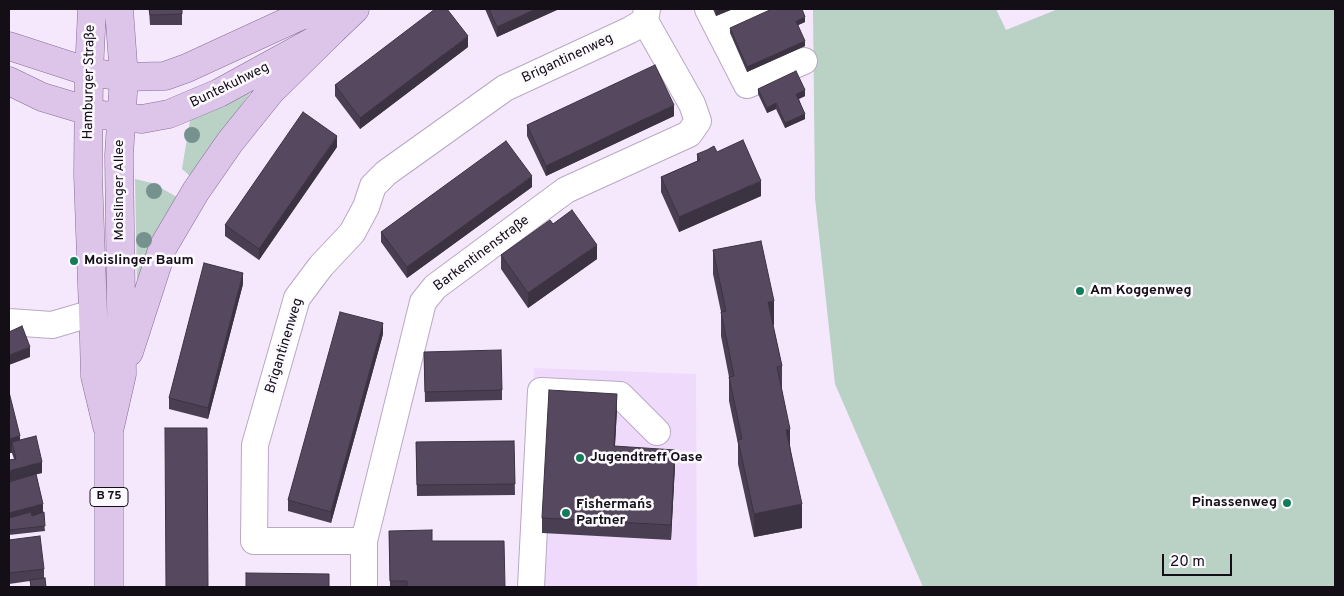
<!DOCTYPE html>
<meta charset="utf-8">
<style>
body{margin:0}
#map{position:relative;width:1344px;height:596px;overflow:hidden;background:#f5e8fd;font-family:Overpass,sans-serif}
canvas{display:block}
.frame{position:absolute;inset:0;border:10px solid #140e17;pointer-events:none}
.scale{position:absolute;left:1162px;top:554px;width:70px;height:22px;box-sizing:border-box;border:2px solid #140e17;border-top:0;padding-left:6px;font-size:15px;line-height:18px;white-space:nowrap;color:#140e17;-webkit-text-stroke:4px #fdfaff;paint-order:stroke}
</style>
<div id="map">
<canvas width="1344" height="596"></canvas>
<div class="frame"></div>
<div class="scale">20 m</div>
</div>
<script>
const context = document.querySelector('canvas').getContext('2d');
context.lineJoin = 'round';
function fillPath(path, color) { context.fillStyle = color; context.fill(path, 'evenodd'); }
const shape = rows => new Path2D(rows.map(r => 'M' + r).join(''));
function strokePath(path, color, width, dash) { context.strokeStyle = color; context.lineWidth = width; context.lineCap = dash ? 'butt' : 'round'; context.setLineDash(dash || []); context.stroke(path); }
function write(font, color, halo, rows, align = 'center') {
  context.font = font + ' Overpass,sans-serif'; context.lineWidth = 5; context.setLineDash([]); context.textBaseline = 'middle'; context.strokeStyle = halo; context.fillStyle = color; for (const [text, x, y, turn = 0] of rows) {
    context.save(); context.translate(x, y); context.rotate((+turn || 0) * Math.PI / 180); context.textAlign = isNaN(turn) ? turn : align; if (halo) context.strokeText(text, 0, 0); context.fillText(text, 0, 0); context.restore();
  }
}
const built = shape([
 [534,368,696,374,697,587,523,587]
]);
const green = shape([
 [813,9,996,9,1006,30,1058,9,1335,9,1335,587,923,587,835,384,815,198],
 [247,93,250,93,191,177,182,169,190,120],
 [135,179,152,183,177,197,137,284]
]);
const minor = shape([
 [708,9,747,85,804,61],
 [718,28,764,9],
 [9,322,52,325,93,313],
 [364,541,254,541,255,445,297,298,321,266,352,233,366,207,373,186,386,173,505,88,630,30,645,21,647,9],
 [364,587,364,541,423,302,435,287,566,190,689,134,698,121,692,104,645,21],
 [531,587,541,391,620,395,657,432]
]);
const major = shape([
 [92,9,89,72,88,175,94,340,95,376,107,426],
 [9,46,89,72,124,77,165,76,187,68,300,16,324,9],
 [9,81,42,97,102,115,142,119,169,114,219,93,332,31,355,9],
 [129,352,163,247,196,191,230,142,271,91,332,31],
 [109,587,109,431,122,374,119,155,124,77,119,9]
]);
const trees = [
 [192,135],
 [154,191],
 [144,240]
];
const wall = shape([
 [149,9,182,9,182,25,150,25],
 [485,9,559,9,497,37],
 [713,9,733,9,716,16],
 [805,22,798,25,805,46,747,72,730,33,730,28],
 [468,47,360,129,335,96,335,85],
 [758,89,805,96,799,99,805,119,785,128,776,109,767,113,758,94],
 [674,116,546,176,527,136,527,125],
 [337,147,259,260,225,236,225,225],
 [717,152,761,196,679,232,661,192,661,177,697,161,697,154],
 [532,187,407,278,381,242,381,232],
 [553,224,597,259,528,308,501,269,501,255],
 [713,250,774,325,773,325,782,366,782,390,802,528,754,537,738,464,738,444,729,401,729,377,721,336,721,312,713,274],
 [243,284,208,419,169,409,169,398],
 [383,334,331,523,288,511,288,500],
 [424,352,502,390,502,400,425,402],
 [9,392,20,440,42,473,36,474,43,512,45,531,9,535,9,482,14,459,12,453,9,453],
 [617,409,615,446,675,465,671,540,542,533,542,518],
 [514,441,515,495,417,496,416,442],
 [389,531,432,541,505,587,390,587],
 [9,540,44,569,44,578,46,587,31,587,30,581,9,584]
]);
const shadedWall = shape([
 [536,9,559,9,497,37,497,27],
 [721,9,733,9,716,16,716,11],
 [805,17,805,22,796,26,796,21],
 [468,36,468,47,360,129,360,118],
 [805,41,805,46,747,72,747,67],
 [805,90,805,96,796,100,796,94],
 [776,103,776,109,767,113,767,108],
 [674,105,674,116,546,176,546,166],
 [805,114,805,119,785,128,785,123],
 [337,136,337,147,259,260,259,249],
 [532,176,532,187,407,278,407,267],
 [761,181,761,196,679,232,679,217],
 [597,245,597,259,528,308,528,293],
 [243,273,243,284,208,419,208,408],
 [774,301,774,325,768,326,768,302],
 [383,323,383,334,331,523,331,512],
 [30,347,30,357,9,365,9,355],
 [617,394,617,409,614,461,614,446],
 [790,429,790,453,786,430],
 [20,436,20,451,12,442,12,453,9,453,9,439],
 [675,450,675,465,671,540,671,525],
 [42,462,42,473,9,481,9,471],
 [43,504,43,514,9,524,9,513],
 [802,504,802,528,754,537,754,514]
]);
const building = shape([
 [149,9,182,9,182,14,150,15,149,9],
 [435,9,447,9,468,36,360,118,335,85,435,9],
 [489,9,536,9,497,27,489,9],
 [772,9,802,9,805,17,796,21,805,41,747,67,730,28,772,9],
 [655,65,674,105,546,166,527,125,655,65],
 [796,71,805,90,796,94,805,114,785,123,776,103,767,108,758,89,796,71],
 [303,112,337,136,259,249,225,225,303,112],
 [743,140,761,181,679,217,661,177,700,160,697,154,707,150,714,146,717,152,743,140],
 [506,141,532,176,407,267,381,232,506,141],
 [572,210,597,245,528,293,501,255,550,220,553,224,572,210],
 [761,241,774,301,768,302,782,366,777,367,790,429,786,430,802,504,754,514,738,440,742,439,729,377,734,376,721,312,726,311,713,250,761,241],
 [204,263,243,273,208,408,169,398,204,263],
 [340,312,383,323,331,512,288,500,340,312],
 [22,326,30,347,9,355,9,332,22,326],
 [501,350,502,390,425,392,424,352,501,350],
 [549,390,617,394,614,446,675,450,671,525,542,518,549,390],
 [9,392,20,436,9,439,9,392],
 [165,428,207,428,208,587,166,587,165,428],
 [36,436,42,462,9,471,9,460,16,459,12,442,36,436],
 [514,441,515,484,417,485,416,442,514,441],
 [36,474,43,504,9,513,9,482,36,474],
 [31,512,32,516,44,512,45,526,9,530,9,518,31,512],
 [432,530,432,541,504,541,505,587,407,587,407,581,390,581,389,531,432,530],
 [40,536,44,569,9,573,9,540,40,536],
 [246,573,329,574,329,587,246,587,246,573],
 [45,578,46,587,31,587,30,580,45,578]
]);
const markers = [
 [74,261,5,"#127d58"],
 [1080,291,5,"#127d58"],
 [580,458,5,"#127d58"],
 [1287,503,5,"#127d58"],
 [566,513,5,"#127d58"]
];
const shields = [
 [109,497,38]
];
const shieldNames = [
 ["B 75",109,497]
];
const streetNames = [
 ["Brigantinenweg",568,59,-25],
 ["Hamburger Straße",90,82,-89],
 ["Buntekuhweg",230,86,-26],
 ["Moislinger Allee",120,190,-90],
 ["Barkentinenstraße",482,254,-37],
 ["Brigantinenweg",285,346,-73]
];
const poiNames = [
 ["Moislinger Baum",84,261],
 ["Am Koggenweg",1090,291],
 ["Jugendtreff Oase",590,458],
 ["Pinassenweg",1277,503,"right"],
 ["Fisherman´s",576,505],
 ["Partner",576,521]
];
fillPath(built, '#efdafb');
fillPath(green, '#bad1c5');
strokePath(minor, '#b9a9c3', 28);
strokePath(major, '#866c96', 29);
strokePath(minor, '#fff', 26);
strokePath(major, '#dcc5e9', 28);
context.fillStyle = '#75928e';
for (const [x, y] of trees) { context.beginPath(); context.arc(x, y, 8, 0, 2 * Math.PI); context.fill(); }
fillPath(wall, '#4a3f52');
fillPath(shadedWall, '#3c3342');
fillPath(building, '#56495f');
strokePath(building, '#3c3342', 1);
for (const [x, y, r, color] of markers) { const dot = new Path2D(); dot.arc(x, y, r, 0, 2 * Math.PI); context.fillStyle = color; context.fill(dot); strokePath(dot, '#fdfaff', 2); }
for (const [x, y, w] of shields) { const box = new Path2D(); box.roundRect(x - w / 2, y - 9.5, w, 19, 4); context.fillStyle = '#fdfaff'; context.fill(box); strokePath(box, '#140e17', 1); }
write('bold 12px', '#140e17', null, shieldNames);
write('14px', '#140e17', '#fdfaff', streetNames);
write('bold 14px', '#140e17', '#fdfaff', poiNames, 'left');
</script>
